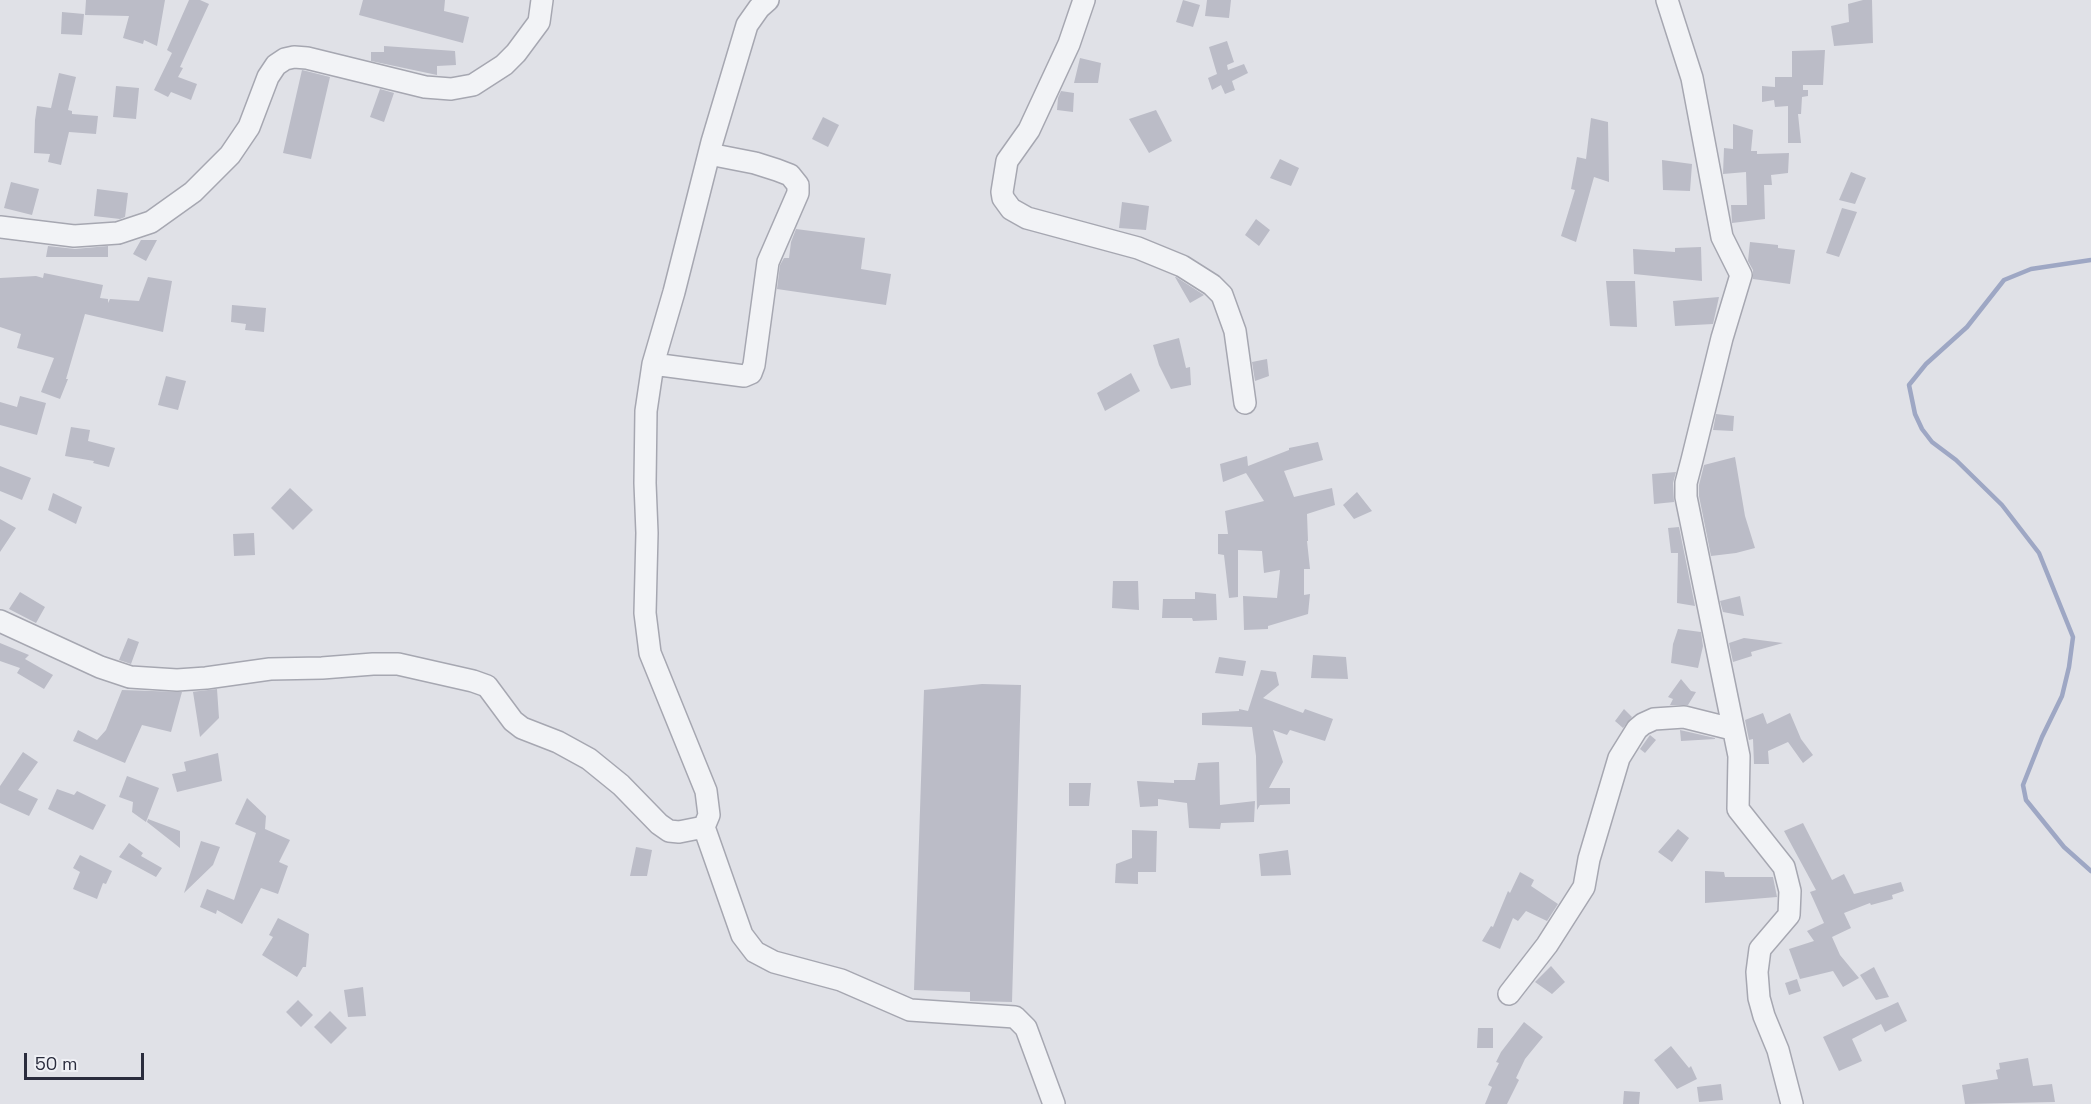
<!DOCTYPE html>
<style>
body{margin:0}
#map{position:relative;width:2091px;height:1104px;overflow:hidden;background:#e0e1e7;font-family:"Space Grotesk",sans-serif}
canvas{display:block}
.scale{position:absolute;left:24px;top:1053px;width:120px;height:27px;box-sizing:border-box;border:3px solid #2a2c3d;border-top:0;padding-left:8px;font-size:18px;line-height:21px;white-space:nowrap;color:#2a2c3d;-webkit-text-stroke:4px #eff0f5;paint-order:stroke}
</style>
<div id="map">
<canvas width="2091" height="1104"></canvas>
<div class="scale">50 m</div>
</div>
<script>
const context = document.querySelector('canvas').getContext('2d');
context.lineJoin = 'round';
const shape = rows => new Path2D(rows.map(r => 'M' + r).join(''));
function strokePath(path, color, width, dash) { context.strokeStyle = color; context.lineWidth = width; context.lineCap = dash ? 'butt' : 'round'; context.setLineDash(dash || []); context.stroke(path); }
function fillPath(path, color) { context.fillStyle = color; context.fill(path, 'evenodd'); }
const stream = shape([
 [2091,260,2031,269,2004,280,1967,327,1926,364,1909,385,1915,414,1922,429,1932,442,1956,460,2002,505,2039,553,2073,637,2069,667,2062,696,2042,737,2023,785,2026,800,2064,847,2091,871]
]);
const building = shape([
 [86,0,165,0,157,46,144,40,143,44,123,38,129,16,85,15],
 [189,0,200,0,209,4,180,67,183,68,178,77,197,84,191,100,171,92,168,97,154,90,172,53,167,50],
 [363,0,445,0,444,11,469,17,463,43,359,15],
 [1183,0,1200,5,1193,27,1176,22],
 [1207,0,1231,0,1229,18,1205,16],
 [1863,0,1872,0,1873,43,1834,46,1831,26,1849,22,1848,4],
 [62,12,84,14,82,35,61,34],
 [1227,41,1234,62,1227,65,1228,70,1244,64,1248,73,1232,81,1235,90,1225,94,1221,85,1212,90,1208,78,1217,74,1209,47],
 [384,46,455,51,456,65,437,66,437,75,371,61,371,52,384,52],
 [1825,50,1823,85,1803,85,1803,90,1808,90,1808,96,1802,97,1801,114,1798,114,1801,143,1788,143,1788,106,1775,107,1774,100,1762,102,1762,86,1775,87,1775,77,1792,77,1792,51],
 [1080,58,1101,63,1098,83,1074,83],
 [302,70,330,77,311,159,283,153],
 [59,73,76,77,68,110,72,111,72,114,98,116,96,134,69,132,61,165,48,162,50,154,34,153,35,120,37,106,51,108],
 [116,86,139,88,136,119,113,117],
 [380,89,394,93,384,122,370,117],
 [1061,91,1074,93,1073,112,1057,110,1058,98],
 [1156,110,1172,141,1149,153,1129,119],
 [823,117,839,125,828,147,812,139],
 [1591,118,1608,122,1609,182,1594,177,1576,242,1561,236,1575,190,1571,189,1577,157,1586,159],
 [1733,124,1753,130,1751,151,1757,151,1757,154,1789,153,1788,173,1771,175,1772,185,1764,185,1765,219,1732,223,1731,205,1747,205,1746,172,1723,174,1724,148,1733,149],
 [1280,159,1299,168,1291,186,1270,178],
 [1662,160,1692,164,1690,191,1663,190],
 [1851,172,1866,178,1855,204,1839,200],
 [11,182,39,189,32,215,4,208],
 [97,189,128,193,125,217,120,219,94,216],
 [1122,202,1149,206,1146,230,1119,228],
 [1842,208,1857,212,1839,257,1826,253],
 [1256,219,1270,230,1259,246,1245,235],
 [796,229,865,238,861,269,891,274,886,305,777,289,780,265,784,258,789,258,791,242],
 [141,240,157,240,146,261,133,254],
 [1750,242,1778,245,1778,248,1795,250,1790,284,1753,279,1753,270,1748,261],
 [48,246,75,249,108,246,108,257,46,257],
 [1701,247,1702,281,1634,274,1633,249,1675,252,1675,248],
 [44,273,103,285,100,298,108,299,108,303,110,299,139,301,148,277,172,281,163,332,85,314,66,379,68,379,60,399,41,392,54,358,17,348,21,334,0,327,0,278,36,276,43,278],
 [1175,277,1176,277,1204,295,1190,303],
 [1606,281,1635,281,1637,327,1610,326],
 [1719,297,1713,324,1675,326,1673,301],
 [232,305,266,308,264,332,245,330,246,324,231,322],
 [1179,338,1186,368,1190,367,1191,385,1171,389,1159,365,1153,345],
 [1267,359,1269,376,1255,381,1252,362],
 [1131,373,1140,391,1105,411,1097,393],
 [166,376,186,381,178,410,158,405],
 [20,396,46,403,37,435,0,425,0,402,17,407],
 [1716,414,1734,416,1733,431,1713,430],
 [71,427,90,430,88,441,115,448,109,467,93,463,94,461,65,456],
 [1318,442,1323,460,1284,471,1294,497,1332,488,1335,505,1307,514,1308,541,1307,541,1310,569,1304,569,1304,595,1310,594,1308,614,1268,626,1268,629,1244,630,1243,596,1277,598,1280,570,1264,573,1262,551,1238,550,1238,597,1229,598,1224,555,1218,554,1218,534,1228,534,1225,511,1264,501,1246,473,1223,482,1220,464,1247,456,1248,466,1289,450,1289,448],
 [1735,457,1745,516,1755,548,1736,553,1711,556,1699,496,1699,485,1704,465],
 [0,466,31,478,22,500,0,491],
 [1676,472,1673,483,1674,502,1654,504,1652,474],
 [290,488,313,510,293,530,271,508],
 [1357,492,1372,511,1354,519,1343,505],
 [53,493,82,507,76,524,48,510],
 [0,519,16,528,0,552],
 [1679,527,1695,606,1677,603,1678,553,1671,553,1668,528],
 [254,533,255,555,234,556,233,534],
 [1113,581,1138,581,1139,610,1112,608],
 [20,592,45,607,36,623,9,609],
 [1195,592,1216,594,1217,620,1193,621,1192,618,1162,618,1163,599,1195,599],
 [1740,596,1744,616,1723,612,1720,601],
 [1678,629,1701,632,1703,646,1698,668,1671,663,1673,644],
 [128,638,139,642,131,664,119,660],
 [1744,638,1783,643,1751,652,1752,656,1733,662,1729,643],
 [0,643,29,655,25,659,53,675,44,689,17,673,20,668,0,661],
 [1313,655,1346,657,1348,679,1311,678],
 [1219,657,1246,661,1243,676,1215,673],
 [1261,670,1276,672,1279,685,1263,698,1303,713,1305,709,1333,719,1325,741,1290,730,1287,735,1273,730,1283,762,1269,788,1290,788,1290,804,1260,805,1257,810,1256,756,1252,727,1202,725,1202,713,1239,711,1239,709,1248,711],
 [1681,679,1691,691,1696,692,1688,705,1670,705,1673,699,1668,697],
 [982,684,1021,685,1012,1002,970,1001,970,992,914,990,924,690],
 [217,689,219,718,200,737,193,692,191,692],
 [122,690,182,692,171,732,142,725,125,763,73,741,78,730,97,740,106,730],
 [1624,709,1632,717,1623,728,1615,721],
 [1763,713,1767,724,1790,713,1801,739,1813,755,1803,763,1788,742,1768,751,1769,764,1754,764,1753,739,1749,740,1745,720],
 [1680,730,1715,738,1715,739,1681,741],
 [1650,735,1656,740,1645,753,1640,749],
 [23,752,38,762,18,790,38,799,29,816,0,803,0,786],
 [218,753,222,781,177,792,172,774,186,771,184,762],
 [1219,762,1220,805,1255,801,1254,822,1221,823,1220,829,1189,828,1187,803,1158,799,1158,806,1140,807,1137,781,1174,783,1174,780,1195,780,1198,763],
 [127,776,159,788,146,822,132,812,133,802,119,797],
 [1069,783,1091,783,1089,806,1069,806],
 [57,789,74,795,77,791,106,805,93,830,48,809],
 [247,798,266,816,265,829,290,840,279,862,288,866,278,894,261,888,242,924,217,910,216,914,200,907,207,889,234,900,256,833,235,824],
 [148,819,180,831,180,848,147,822],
 [1803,823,1832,880,1844,874,1854,894,1901,882,1904,891,1892,895,1893,899,1871,905,1870,903,1844,913,1851,928,1832,937,1840,955,1859,978,1843,987,1833,971,1800,979,1789,949,1814,941,1807,931,1824,923,1810,892,1816,890,1784,831],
 [1678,829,1689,838,1672,862,1658,852],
 [1132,830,1157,831,1156,872,1138,872,1138,884,1115,883,1116,864,1132,858],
 [201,841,220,847,213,865,184,893],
 [129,843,143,853,141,856,162,868,156,877,119,857],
 [636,847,652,850,647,876,630,876],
 [1288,850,1291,875,1261,876,1259,854],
 [80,855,112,871,106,884,103,883,97,899,73,889,80,872,73,868],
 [1705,871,1724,872,1725,877,1773,877,1777,897,1705,903],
 [1520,872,1534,880,1531,886,1558,904,1547,921,1526,911,1518,921,1513,918,1500,949,1482,941,1491,926,1493,927,1508,891,1510,893],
 [278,918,309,934,306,967,303,967,297,977,262,955,273,937,269,935],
 [1551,966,1565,982,1552,994,1535,982],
 [1874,967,1889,997,1876,1000,1860,975],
 [1797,979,1801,991,1789,995,1785,983],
 [363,987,366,1016,348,1017,344,990],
 [298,1000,313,1015,301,1027,286,1012],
 [1898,1002,1907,1021,1885,1032,1881,1024,1852,1039,1862,1061,1839,1071,1823,1037],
 [330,1011,347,1028,331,1044,314,1027],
 [1524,1022,1543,1037,1525,1059,1516,1078,1519,1080,1507,1104,1485,1104,1492,1087,1488,1085,1499,1063,1496,1062,1501,1052],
 [1478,1028,1493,1028,1493,1048,1477,1048],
 [1671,1046,1689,1068,1691,1066,1697,1079,1677,1089,1654,1060],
 [2028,1058,2033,1086,2052,1084,2055,1102,1965,1104,1962,1085,1998,1079,1996,1070,2000,1069,1999,1063],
 [1721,1084,1723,1100,1699,1102,1697,1087],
 [1624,1091,1640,1092,1639,1104,1623,1104]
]);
const minor = shape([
 [1084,0,1069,44,1029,130,1007,161,1002,192,1003,198,1011,209,1027,218,1138,248,1182,266,1212,285,1222,295,1235,331,1245,403],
 [1667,0,1692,78,1722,237,1741,275,1722,338,1692,460,1686,483,1686,497,1739,756,1738,809,1784,867,1790,891,1789,915,1760,949,1757,972,1759,998,1764,1016,1778,1050,1792,1104],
 [0,227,74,236,118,233,151,222,193,192,230,155,249,127,268,77,276,65,285,59,294,57,307,58,425,87,451,89,473,85,504,65,516,53,539,22,542,0],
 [653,364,744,376,751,373,754,365,768,262,798,193,798,185,790,175,777,170,755,163,709,154],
 [0,621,100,667,130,677,177,680,206,678,270,669,322,668,373,664,398,664,473,681,487,686,513,721,522,728,558,742,589,759,621,785,659,824,669,831,679,832,704,827,709,815,706,791,650,653,645,613,647,533,645,483,646,411,653,364,674,292,712,142,747,25,759,8,768,0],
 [704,827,742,935,755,952,774,962,841,980,910,1010,1015,1017,1026,1028,1054,1104],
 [1509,994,1547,945,1584,887,1589,859,1619,758,1637,729,1643,724,1654,719,1684,717,1732,729]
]);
strokePath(stream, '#9ea7c4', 4.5);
fillPath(building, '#bbbcc7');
strokePath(minor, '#a6a7b1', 24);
strokePath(minor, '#f2f3f6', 21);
</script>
